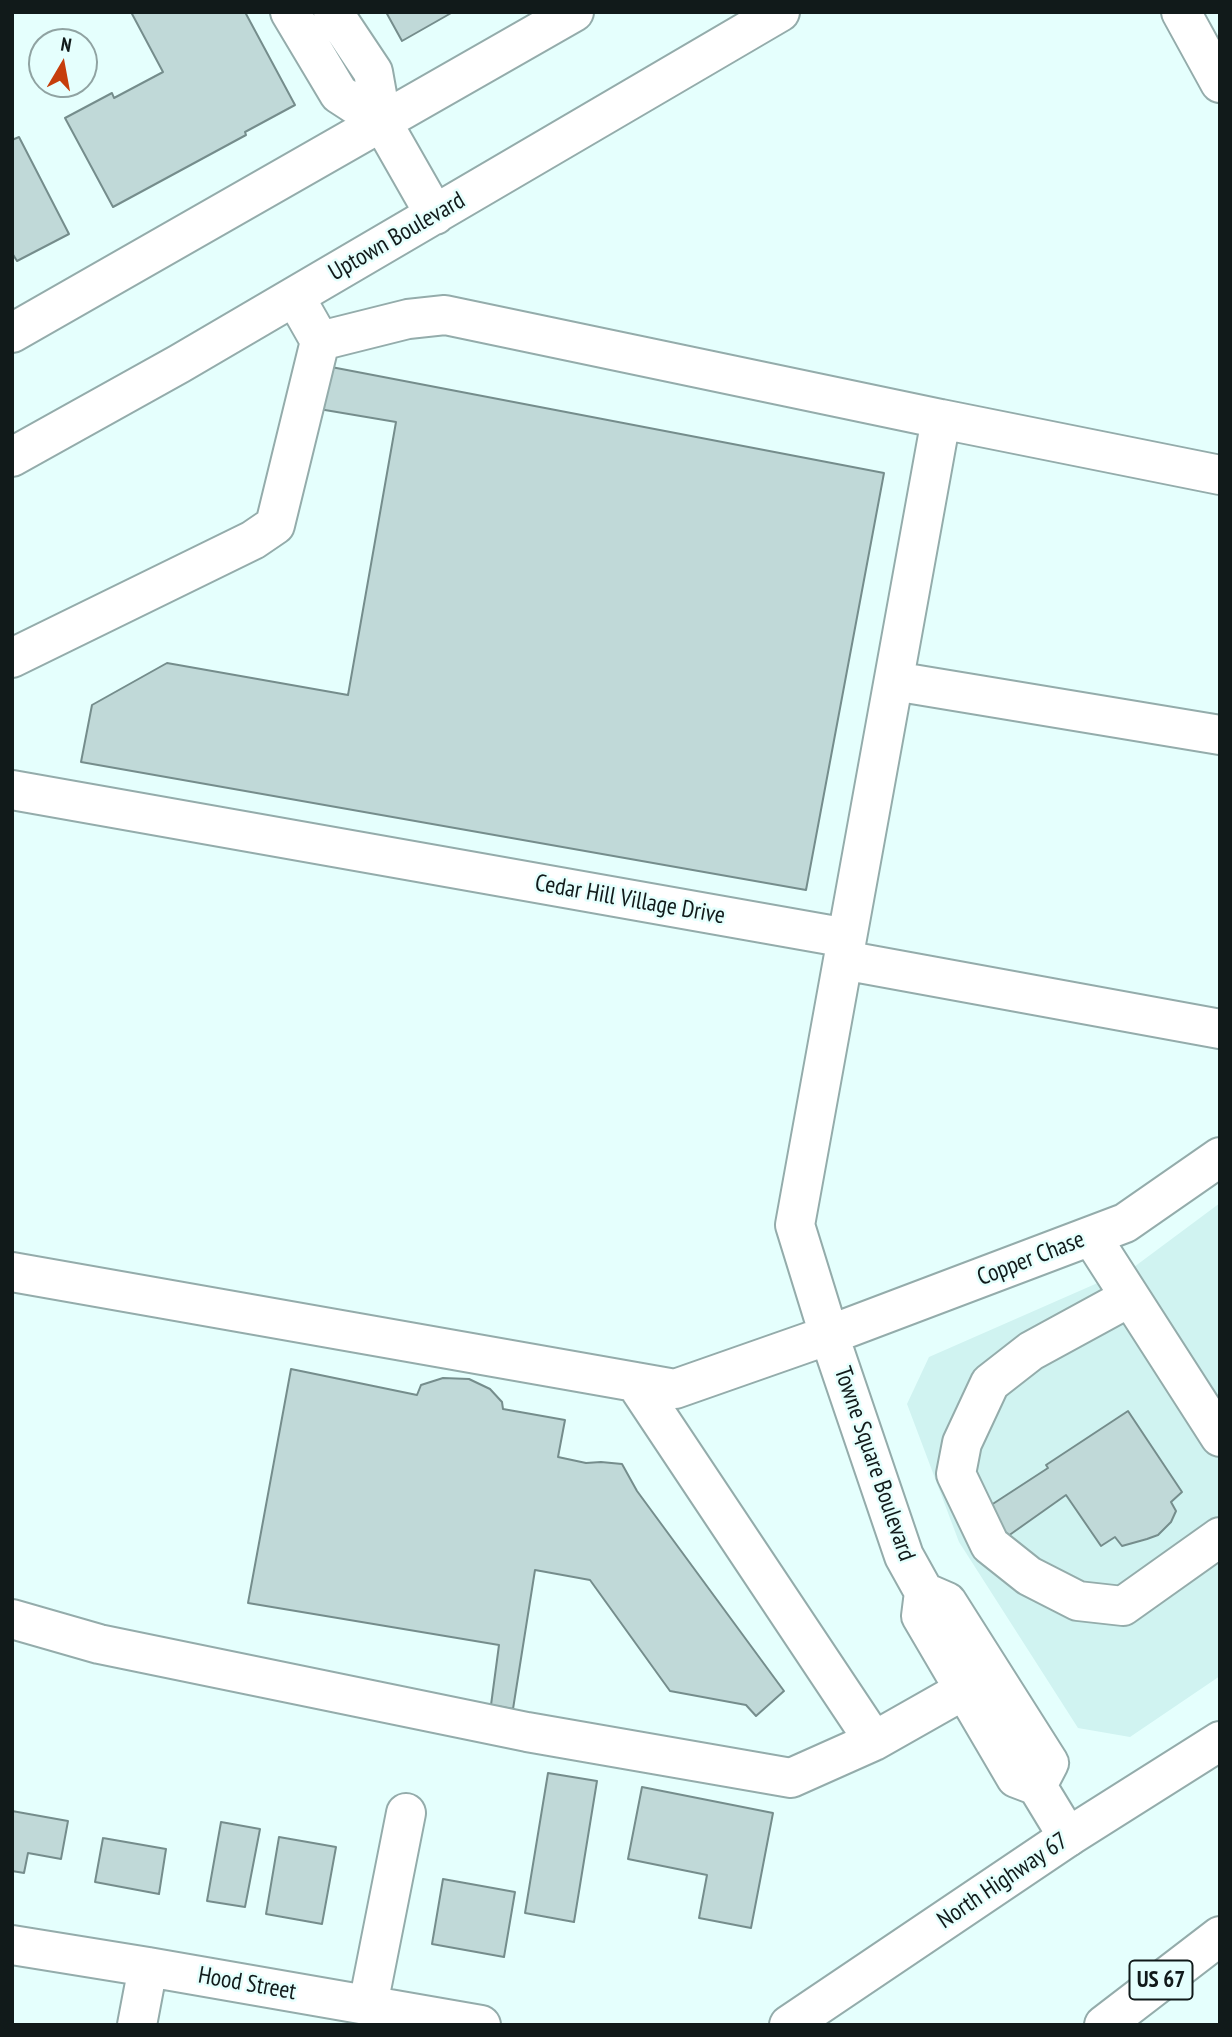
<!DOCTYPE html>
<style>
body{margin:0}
#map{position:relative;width:1232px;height:2037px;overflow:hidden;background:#e5fffd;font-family:"PT Sans Narrow",sans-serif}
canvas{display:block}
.frame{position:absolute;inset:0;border:14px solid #111a1a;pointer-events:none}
.north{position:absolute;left:28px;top:28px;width:70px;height:70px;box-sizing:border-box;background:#e5fffd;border:2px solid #90a3a2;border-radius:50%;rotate:10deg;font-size:19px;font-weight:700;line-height:28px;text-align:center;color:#111a1a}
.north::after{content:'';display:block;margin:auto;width:24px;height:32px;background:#c63e0b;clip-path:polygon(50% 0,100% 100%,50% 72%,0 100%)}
</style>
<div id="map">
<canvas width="1232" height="2037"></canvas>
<div class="frame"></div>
<div class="north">N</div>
</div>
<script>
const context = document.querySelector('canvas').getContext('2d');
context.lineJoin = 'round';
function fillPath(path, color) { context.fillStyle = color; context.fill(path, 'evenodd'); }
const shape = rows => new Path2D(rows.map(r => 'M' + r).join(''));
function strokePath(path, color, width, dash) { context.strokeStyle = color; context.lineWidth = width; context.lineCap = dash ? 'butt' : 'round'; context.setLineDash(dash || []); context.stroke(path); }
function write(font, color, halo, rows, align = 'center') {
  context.font = font + ' "PT Sans Narrow",sans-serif'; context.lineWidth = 5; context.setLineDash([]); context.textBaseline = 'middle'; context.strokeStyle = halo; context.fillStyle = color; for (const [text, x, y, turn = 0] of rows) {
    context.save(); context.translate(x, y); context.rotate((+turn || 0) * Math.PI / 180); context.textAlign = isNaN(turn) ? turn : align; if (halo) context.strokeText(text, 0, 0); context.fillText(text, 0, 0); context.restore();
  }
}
const built = shape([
 [1220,1203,1220,1676,1130,1737,1078,1728,959,1542,907,1404,929,1357,1134,1267]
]);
const building = shape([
 [131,12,245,12,295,105,245,132,246,135,113,207,65,118,112,93,114,98,163,72,131,12],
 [386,12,453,12,402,41,386,12],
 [19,137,69,234,17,261,12,253,12,140,19,137],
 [326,366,884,473,806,890,81,762,92,705,167,663,348,695,396,422,319,409,326,366],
 [291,1369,417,1395,421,1385,443,1378,469,1379,490,1389,502,1402,503,1409,565,1420,558,1457,586,1463,601,1462,622,1464,637,1491,784,1691,756,1716,746,1705,670,1691,590,1580,535,1570,513,1709,491,1705,499,1645,248,1603,291,1369],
 [1128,1411,1182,1492,1171,1502,1176,1511,1171,1522,1158,1535,1147,1539,1122,1546,1115,1537,1101,1546,1066,1495,1001,1541,985,1509,1048,1468,1046,1465,1128,1411],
 [548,1773,597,1781,574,1922,525,1913,548,1773],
 [642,1787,773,1813,751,1928,699,1918,707,1875,628,1859,642,1787],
 [12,1811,68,1821,61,1859,28,1853,24,1873,12,1871,12,1811],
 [221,1822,260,1829,245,1907,207,1901,221,1822],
 [279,1837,336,1847,322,1924,266,1914,279,1837],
 [103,1838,166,1849,159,1894,95,1882,103,1838],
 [443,1879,515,1892,504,1957,432,1944,443,1879]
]);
const minor = shape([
 [290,12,339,94,382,122],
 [333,12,373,72,382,122,435,215],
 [1181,12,1220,83],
 [295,297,320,341,408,319,445,315,941,419],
 [12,333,574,12],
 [12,457,179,364,780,12],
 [12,658,253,540,275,525,320,341],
 [894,681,1220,735],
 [12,790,847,938,795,1225,829,1335,904,1556,924,1592],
 [847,938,941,419,1220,475],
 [843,960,1220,1029],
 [1091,1236,1220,1437],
 [12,1272,675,1389,829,1335,1125,1223,1220,1157],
 [1130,1297,1031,1351,990,1383,962,1443,956,1474,990,1545,1029,1576,1078,1601,1123,1606,1220,1537],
 [635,1382,874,1741],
 [12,1619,99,1644,527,1732,791,1778,874,1741,964,1690],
 [1037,1786,1049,1763,947,1602,924,1592,921,1616,1016,1778,1037,1786,1068,1837],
 [12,1945,148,1967,481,2025],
 [368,2005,406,1813],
 [137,2025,148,1967]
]);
const major = shape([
 [789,2025,1068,1837,1220,1741]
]);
const highway = shape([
 [1104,2025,1220,1936]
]);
const shields = [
 [1161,1980,63]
];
const shieldNames = [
 ["US 67",1161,1980]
];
const streetNames = [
 ["Uptown Boulevard",397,237,-30],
 ["Cedar Hill Village Drive",630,900,10],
 ["Copper Chase",1031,1259,-21],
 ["Towne Square Boulevard",874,1464,71],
 ["North Highway 67",1003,1881,-34],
 ["Hood Street",247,1984,10]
];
fillPath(built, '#d0f3f1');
fillPath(building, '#c0d9d8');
strokePath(building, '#758d8c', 2);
strokePath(minor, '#94acab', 42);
strokePath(major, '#94acab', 42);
strokePath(highway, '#94acab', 42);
strokePath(minor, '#fff', 38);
strokePath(major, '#fff', 38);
strokePath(highway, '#fff', 38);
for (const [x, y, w] of shields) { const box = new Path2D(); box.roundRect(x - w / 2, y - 19.5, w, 39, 5); context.fillStyle = '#e5fffd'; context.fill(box); strokePath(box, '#111a1a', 2); }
write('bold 23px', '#111a1a', null, shieldNames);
write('24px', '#111a1a', '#e5fffd', streetNames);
</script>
